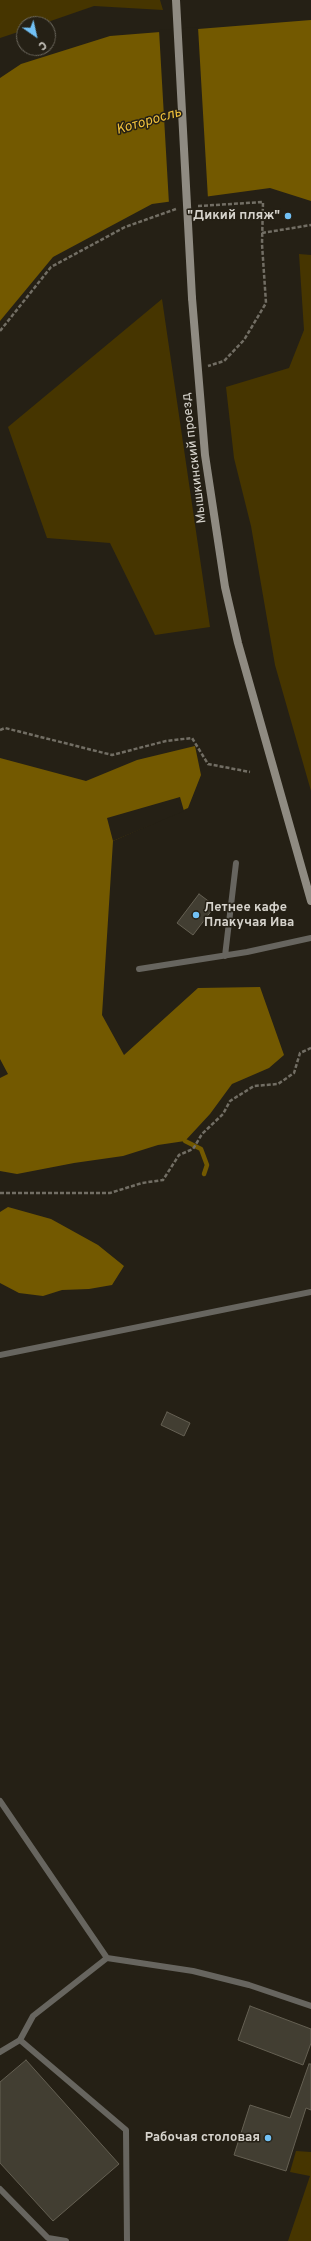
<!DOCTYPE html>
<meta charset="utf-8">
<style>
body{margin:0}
#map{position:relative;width:311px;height:2241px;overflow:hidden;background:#252015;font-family:Overpass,sans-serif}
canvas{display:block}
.north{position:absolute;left:16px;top:16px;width:40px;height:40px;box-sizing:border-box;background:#252015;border:1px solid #6c685e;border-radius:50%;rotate:146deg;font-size:11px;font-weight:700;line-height:16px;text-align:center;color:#d6d3cc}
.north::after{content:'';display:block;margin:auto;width:14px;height:18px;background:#72c1f5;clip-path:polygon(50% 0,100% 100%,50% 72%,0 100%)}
</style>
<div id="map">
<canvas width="311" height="2241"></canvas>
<div class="north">С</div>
</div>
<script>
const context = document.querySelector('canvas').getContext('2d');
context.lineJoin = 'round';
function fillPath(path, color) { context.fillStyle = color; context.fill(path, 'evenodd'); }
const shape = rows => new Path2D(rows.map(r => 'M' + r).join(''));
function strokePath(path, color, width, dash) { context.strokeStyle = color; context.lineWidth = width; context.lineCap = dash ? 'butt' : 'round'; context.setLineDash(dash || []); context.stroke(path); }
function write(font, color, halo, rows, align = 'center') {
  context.font = font + ' Overpass,sans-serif'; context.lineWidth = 3; context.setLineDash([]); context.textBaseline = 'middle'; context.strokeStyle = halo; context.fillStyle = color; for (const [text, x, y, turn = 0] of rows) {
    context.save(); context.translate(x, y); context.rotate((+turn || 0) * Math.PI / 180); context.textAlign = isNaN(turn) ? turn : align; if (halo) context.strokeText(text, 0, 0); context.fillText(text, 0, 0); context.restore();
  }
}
const green = shape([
 [0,0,160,0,163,10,94,6,42,24,24,24,24,30,0,38],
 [299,254,311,255,311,791,275,665,251,526,234,458,226,387,289,368,304,330],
 [162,299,210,627,155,635,110,543,47,538,8,427],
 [296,2151,311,2152,311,2241,288,2241,310,2176,290,2172]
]);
const water = shape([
 [311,20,311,201,270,188,152,204,53,257,0,321,0,78,21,64,110,36],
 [195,746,201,775,188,808,113,841,102,1015,124,1055,198,988,260,987,284,1055,269,1068,232,1084,210,1114,185,1141,158,1145,123,1156,74,1163,17,1174,0,1171,0,1078,8,1074,0,1059,0,758,86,781,137,760],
 [8,1207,51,1219,98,1245,124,1266,112,1285,89,1289,62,1290,43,1296,19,1293,0,1283,0,1212]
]);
const pier = shape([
 [198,27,208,199,169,204,159,30],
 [180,797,184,811,113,841,107,818]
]);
const stream = shape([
 [185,1141,201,1149,207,1165,204,1174]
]);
const building = shape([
 [199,894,215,906,193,935,177,923,199,894],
 [167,1412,190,1423,184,1436,161,1425,167,1412],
 [250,2006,311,2029,311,2043,303,2065,238,2040,250,2006],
 [26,2060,119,2164,53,2221,0,2163,0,2082,26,2060],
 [309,2064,311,2064,311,2110,306,2108,286,2171,234,2155,250,2105,290,2118,309,2064]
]);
const path = shape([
 [198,206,263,202,262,244,266,303,244,340,224,361,208,366],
 [262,233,311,225],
 [0,331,51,267,125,227,176,209],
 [0,730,5,728,112,755,166,741,192,738,208,764,250,772],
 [0,1193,110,1193,142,1183,163,1180,179,1155,193,1149,202,1134,223,1114,230,1101,254,1086,278,1084,294,1073,300,1053,311,1048]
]);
const lane = shape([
 [225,956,236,863],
 [139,969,247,952,311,938],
 [0,1355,311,1292],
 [0,1801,107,1958],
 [20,2040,33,2016,107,1958,193,1971,249,1985,311,2006],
 [0,2052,20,2040,126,2130,127,2241],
 [0,2189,48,2238,66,2241]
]);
const secondary = shape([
 [192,298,205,455,225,587,238,643,311,901]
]);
const secondaryBridge = shape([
 [176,0,192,298]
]);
const markers = [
 [288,216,4,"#72c1f5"],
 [196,915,4,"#72c1f5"],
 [268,2138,4,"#72c1f5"]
];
const poiNames = [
 ["\"Дикий пляж\"",280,216],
 ["Летнее кафе",204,908,"left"],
 ["Плакучая Ива",204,923,"left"],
 ["Рабочая столовая",260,2138]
];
const streetNames = [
 ["Мышкинский проезд",195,458,-97]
];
const waterNames = [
 ["Которосль",149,122,-16]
];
fillPath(green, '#463500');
fillPath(water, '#735900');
fillPath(pier, '#252015');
strokePath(stream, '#735900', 4.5);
fillPath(building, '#423e32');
strokePath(building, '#656053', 1);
strokePath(path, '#726e64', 2.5, [4, 2]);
strokePath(lane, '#67655f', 6);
strokePath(secondary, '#8f8b82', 8);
strokePath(secondaryBridge, '#8f8b82', 8);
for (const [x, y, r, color] of markers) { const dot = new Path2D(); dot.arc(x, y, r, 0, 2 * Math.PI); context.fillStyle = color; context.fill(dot); strokePath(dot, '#252015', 1.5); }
write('bold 13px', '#d6d3cc', '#252015', poiNames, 'right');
write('13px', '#d6d3cc', '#252015', streetNames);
write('italic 14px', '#efc13b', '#252015', waterNames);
</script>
